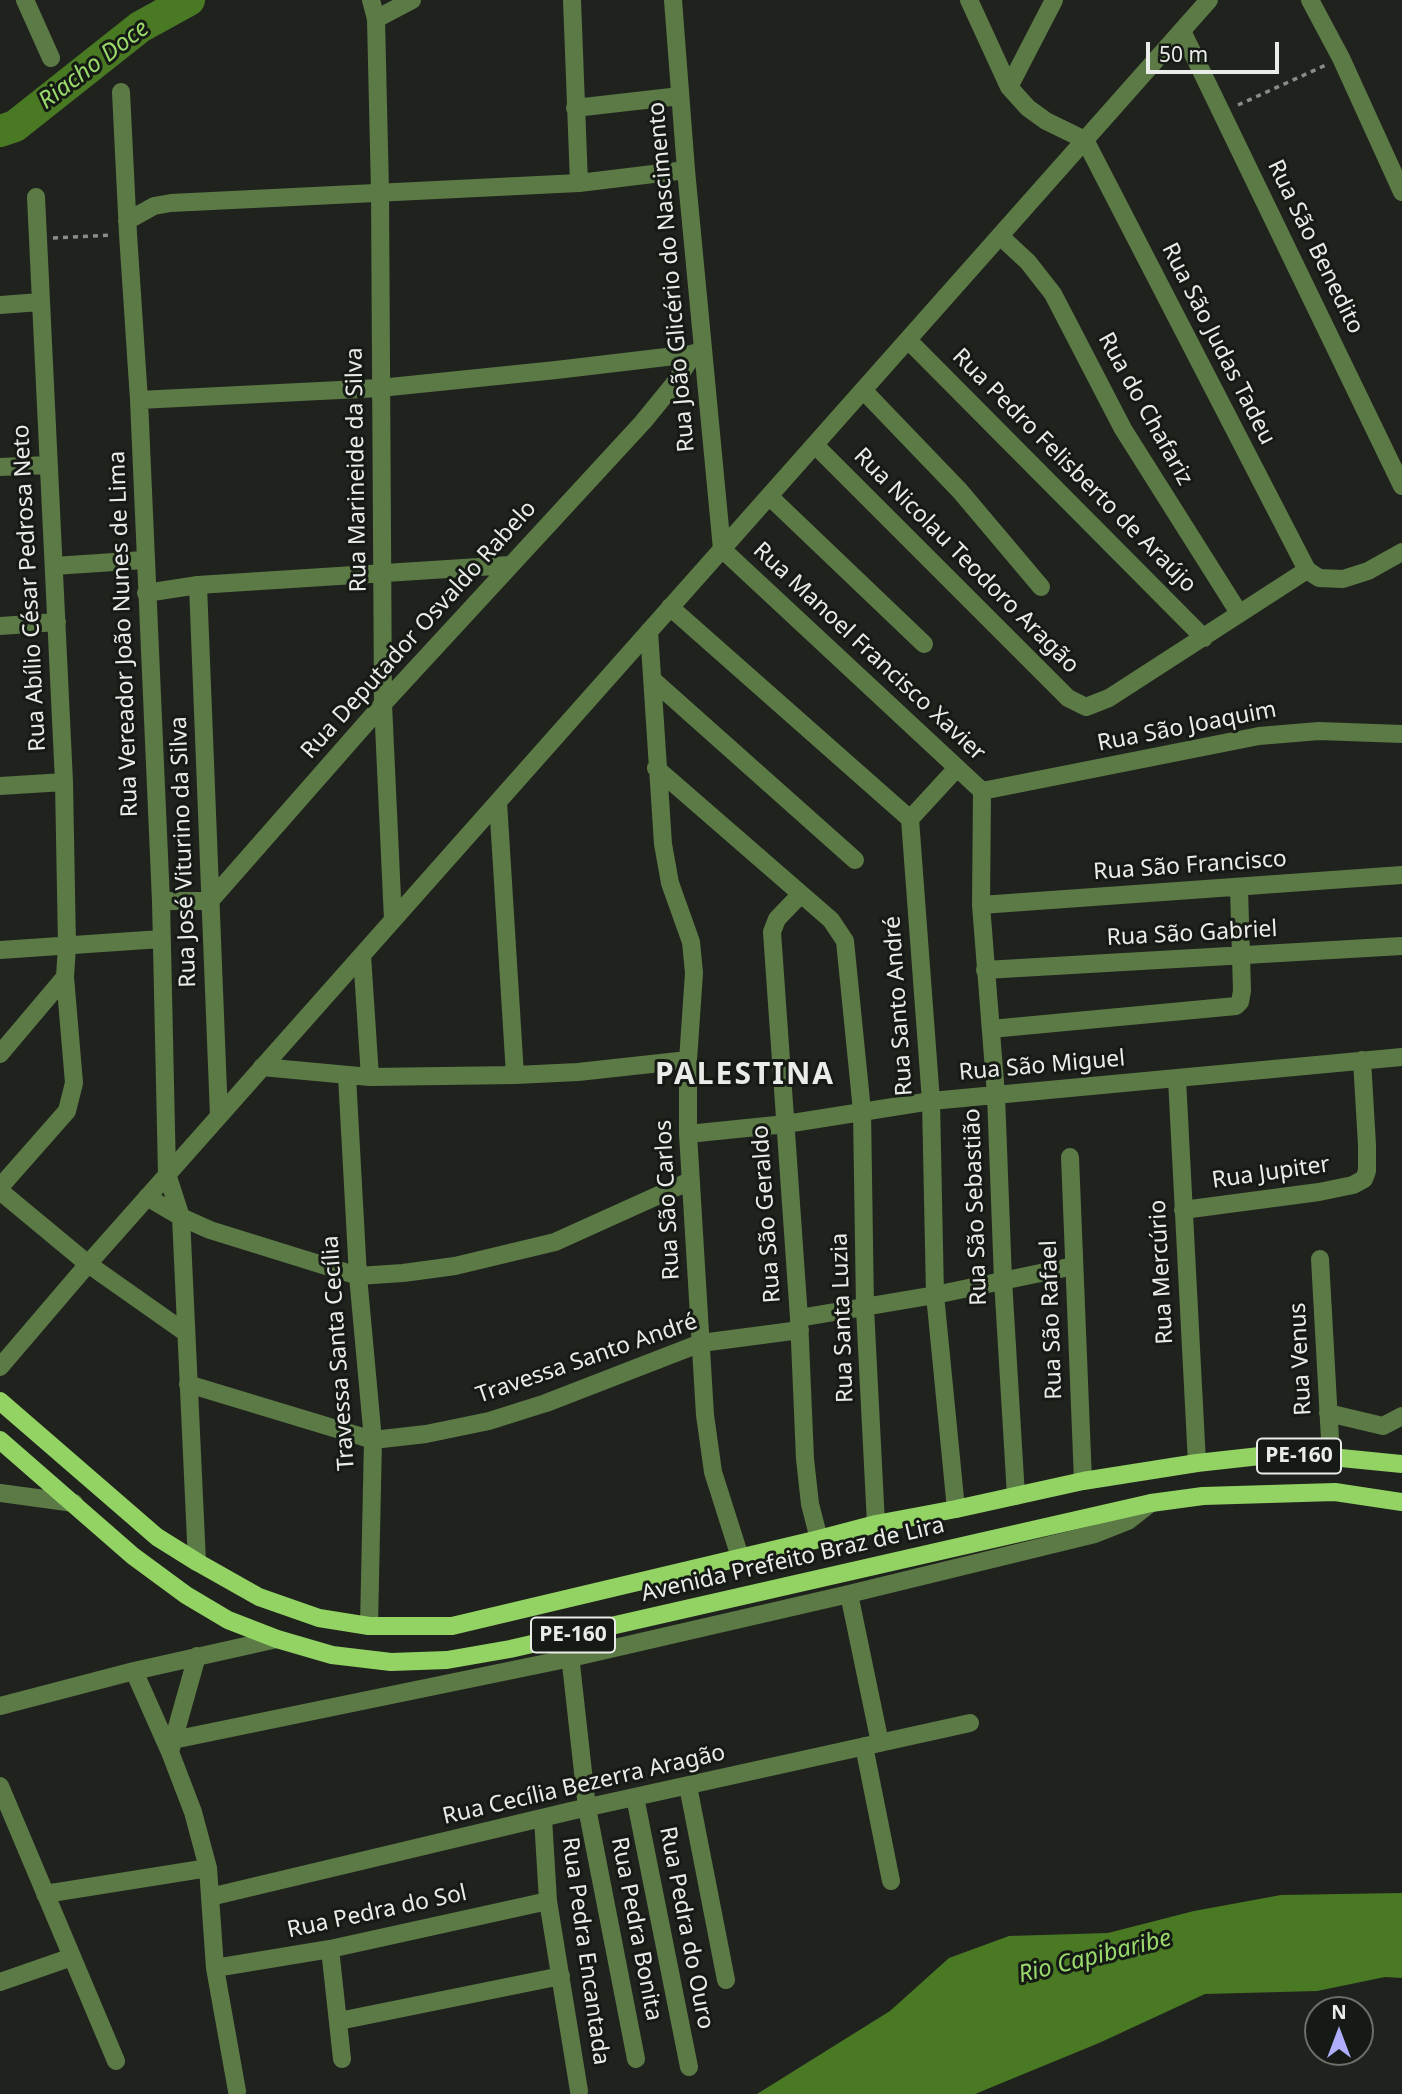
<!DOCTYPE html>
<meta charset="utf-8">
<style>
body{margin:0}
#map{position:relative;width:1402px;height:2094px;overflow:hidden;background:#20231d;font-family:"Noto Sans",sans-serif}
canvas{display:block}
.north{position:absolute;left:1304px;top:1996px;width:70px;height:70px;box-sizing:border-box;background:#161a14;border:2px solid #6b6e69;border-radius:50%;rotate:0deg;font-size:19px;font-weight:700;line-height:28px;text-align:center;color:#eaece9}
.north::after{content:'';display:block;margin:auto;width:24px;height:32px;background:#aeaefa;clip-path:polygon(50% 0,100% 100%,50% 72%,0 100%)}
.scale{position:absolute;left:1146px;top:42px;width:133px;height:32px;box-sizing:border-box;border:4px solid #eaece9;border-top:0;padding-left:9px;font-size:21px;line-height:24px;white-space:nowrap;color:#eaece9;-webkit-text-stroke:5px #161a14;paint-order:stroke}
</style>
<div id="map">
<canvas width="1402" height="2094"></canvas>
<div class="north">N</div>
<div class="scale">50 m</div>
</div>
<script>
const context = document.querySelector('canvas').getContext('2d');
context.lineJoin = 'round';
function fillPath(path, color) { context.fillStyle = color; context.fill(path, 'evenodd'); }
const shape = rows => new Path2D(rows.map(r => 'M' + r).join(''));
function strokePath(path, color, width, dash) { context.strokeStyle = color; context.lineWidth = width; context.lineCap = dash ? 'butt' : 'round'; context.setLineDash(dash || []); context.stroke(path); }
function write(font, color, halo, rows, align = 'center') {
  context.font = font + ' "Noto Sans",sans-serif'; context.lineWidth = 6; context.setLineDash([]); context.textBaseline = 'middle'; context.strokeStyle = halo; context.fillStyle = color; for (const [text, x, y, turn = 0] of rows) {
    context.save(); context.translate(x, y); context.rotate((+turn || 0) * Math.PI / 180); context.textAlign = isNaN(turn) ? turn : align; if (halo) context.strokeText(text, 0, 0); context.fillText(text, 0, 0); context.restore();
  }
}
const water = shape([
 [1402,1893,1402,1978,1385,1977,1317,1991,1205,1994,1099,2043,975,2094,757,2094,890,2011,949,1958,1009,1936,1108,1933,1194,1911,1281,1895]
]);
const river = shape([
 [0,131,15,126,140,27,189,0]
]);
const path = shape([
 [1238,105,1326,65],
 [53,238,112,235]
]);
const minor = shape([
 [25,0,51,58],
 [371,0,376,19,380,192,383,704,393,920],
 [572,0,579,183],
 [673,0,686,170,722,549,982,791],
 [969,0,1009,87,1028,108,1046,121,1085,140,1307,570,1319,578,1343,579,1368,571,1402,552],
 [1310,0,1341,58,1402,192],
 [376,19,412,0],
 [1182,31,1402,486],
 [1009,87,1054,0],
 [121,92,128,234,139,400,161,901,167,1174,181,1217,197,1562],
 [575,108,680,96],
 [127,221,154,206,171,203,579,183,686,170],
 [1000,236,1028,262,1053,294,1123,429,1239,613],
 [0,305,40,302],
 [908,340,1204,638],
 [863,390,960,491,1041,587],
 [139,400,380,388,556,370,700,353],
 [815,445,1068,698,1086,707,1109,698,1307,570],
 [0,467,48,465],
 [769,496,924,644],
 [54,566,144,560],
 [198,585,219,1116],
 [146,593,198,585,510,565],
 [670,607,910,819,931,1101,935,1295,956,1509],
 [0,626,57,622],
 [649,631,663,844,670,883,691,942,694,973,688,1060,688,1134,705,1415,713,1472,740,1557],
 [654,681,855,860],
 [656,768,831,920,845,941,862,1111,865,1308,876,1524],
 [0,786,64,782],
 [982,791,981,905,996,1095,1003,1280,1016,1496],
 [982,791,1259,736,1319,731,1402,734],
 [498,802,515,1075],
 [910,819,957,768],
 [801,894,777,919,772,932,799,1318,805,1459,810,1504,819,1539],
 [161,901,210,901,383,704,643,422,674,384,694,353],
 [981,905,1402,875],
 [0,950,161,939],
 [362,955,370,1077],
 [985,970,1402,946],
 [991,1029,1236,1006,1240,1002,1242,991,1239,888],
 [0,1054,65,977],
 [262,1067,370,1077,515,1075,578,1072,688,1060],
 [347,1076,358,1276,373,1440,369,1626],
 [1177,1079,1197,1463],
 [688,1134,786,1124,931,1101,1402,1057],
 [1070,1157,1083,1481],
 [0,1187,67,1111,74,1083,65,977,67,946,64,782,36,197],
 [0,1191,88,1264,186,1333],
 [147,1197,181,1217,210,1230,358,1276,403,1273,455,1266,555,1242,690,1181],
 [1183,1210,1319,1192,1353,1185,1364,1179,1367,1171,1367,1145,1362,1060],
 [1320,1259,1331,1457],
 [799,1318,935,1295,1074,1266],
 [0,1367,88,1264,1209,0],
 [188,1384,373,1440,426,1434,489,1421,546,1403,701,1343,800,1330],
 [1328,1413,1383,1426,1402,1416],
 [0,1493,74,1503],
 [849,1594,880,1743],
 [569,1646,587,1808,636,2059],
 [197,1656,170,1752,193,1812,208,1868,215,1968,237,2091],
 [134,1671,170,1752],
 [0,1706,134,1671,277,1639],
 [173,1740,571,1658,849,1594,1095,1534,1128,1521,1151,1503],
 [864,1746,891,1881],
 [0,1786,116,2061],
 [688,1786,726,1980],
 [635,1797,689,2067],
 [543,1818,548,1901,579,2091],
 [45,1894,208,1868],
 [210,1897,571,1811,970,1723],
 [330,1949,342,2059],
 [215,1968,330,1949,548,1901],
 [0,1982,72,1957],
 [339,2021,561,1976]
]);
const major = shape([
 [0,1401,157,1537,197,1562,259,1597,319,1618,369,1626,452,1626,819,1539,876,1524,956,1509,1083,1481,1197,1463,1269,1455,1331,1457,1402,1464],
 [0,1440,133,1556,186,1595,228,1620,277,1639,332,1655,391,1662,447,1660,510,1649,1151,1503,1203,1496,1335,1492,1402,1502]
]);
const shields = [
 [1299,1456,84],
 [573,1635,84]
];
const shieldNames = [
 ["PE-160",1299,1456],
 ["PE-160",573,1635]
];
const streetNames = [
 ["Rua São Benedito",1315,247,64],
 ["Rua João Glicério do Nascimento",672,277,-95],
 ["Rua São Judas Tadeu",1218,344,63],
 ["Rua do Chafariz",1145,409,61],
 ["Rua Marineide da Silva",357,470,-91],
 ["Rua Pedro Felisberto de Araújo",1074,471,45],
 ["Rua Nicolau Teodoro Aragão",966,561,45],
 ["Rua Abílio César Pedrosa Neto",30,588,-93],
 ["Rua Deputador Osvaldo Rabelo",419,630,-48],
 ["Rua Vereador João Nunes de Lima",124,634,-92],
 ["Rua Manoel Francisco Xavier",869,652,43],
 ["Rua São Joaquim",1187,727,-11],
 ["Rua José Viturino da Silva",184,852,-92],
 ["Rua São Francisco",1190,866,-4],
 ["Rua São Gabriel",1192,934,-3],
 ["Rua Santo André",899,1006,-94],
 ["Rua São Miguel",1042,1066,-5],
 ["Rua Jupiter",1271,1173,-8],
 ["Rua São Carlos",668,1200,-93],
 ["Rua São Sebastião",976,1207,-92],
 ["Rua São Geraldo",767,1214,-94],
 ["Rua Mercúrio",1162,1272,-93],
 ["Rua Santa Luzia",843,1318,-92],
 ["Rua São Rafael",1052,1320,-92],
 ["Travessa Santa Cecília",339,1353,-94],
 ["Travessa Santo André",587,1359,-19],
 ["Rua Venus",1301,1359,-93],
 ["Avenida Prefeito Braz de Lira",793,1560,-13],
 ["Rua Cecília Bezerra Aragão",584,1785,-13],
 ["Rua Pedra do Sol",377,1912,-12],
 ["Rua Pedra do Ouro",686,1928,79],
 ["Rua Pedra Bonita",636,1929,79],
 ["Rua Pedra Encantada",585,1951,82]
];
const waterNames = [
 ["Riacho Doce",94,65,-37],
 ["Rio Capibaribe",1095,1957,-14]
];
const districtNames = [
 ["PALESTINA",745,1075]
];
fillPath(water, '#4a7924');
strokePath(river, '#4a7924', 32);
strokePath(path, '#8a8c88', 3.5, [5, 5]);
strokePath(minor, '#5b7a46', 18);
strokePath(major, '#93d364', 18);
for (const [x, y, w] of shields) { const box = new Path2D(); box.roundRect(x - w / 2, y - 17.5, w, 35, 5); context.fillStyle = '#161a14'; context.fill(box); strokePath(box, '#eaece9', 2); }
write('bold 21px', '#eaece9', null, shieldNames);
write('23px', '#eaece9', '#161a14', streetNames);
write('italic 24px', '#9ada6c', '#161a14', waterNames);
context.letterSpacing = '2px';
write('bold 30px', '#eaece9', '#161a14', districtNames);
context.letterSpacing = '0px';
</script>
